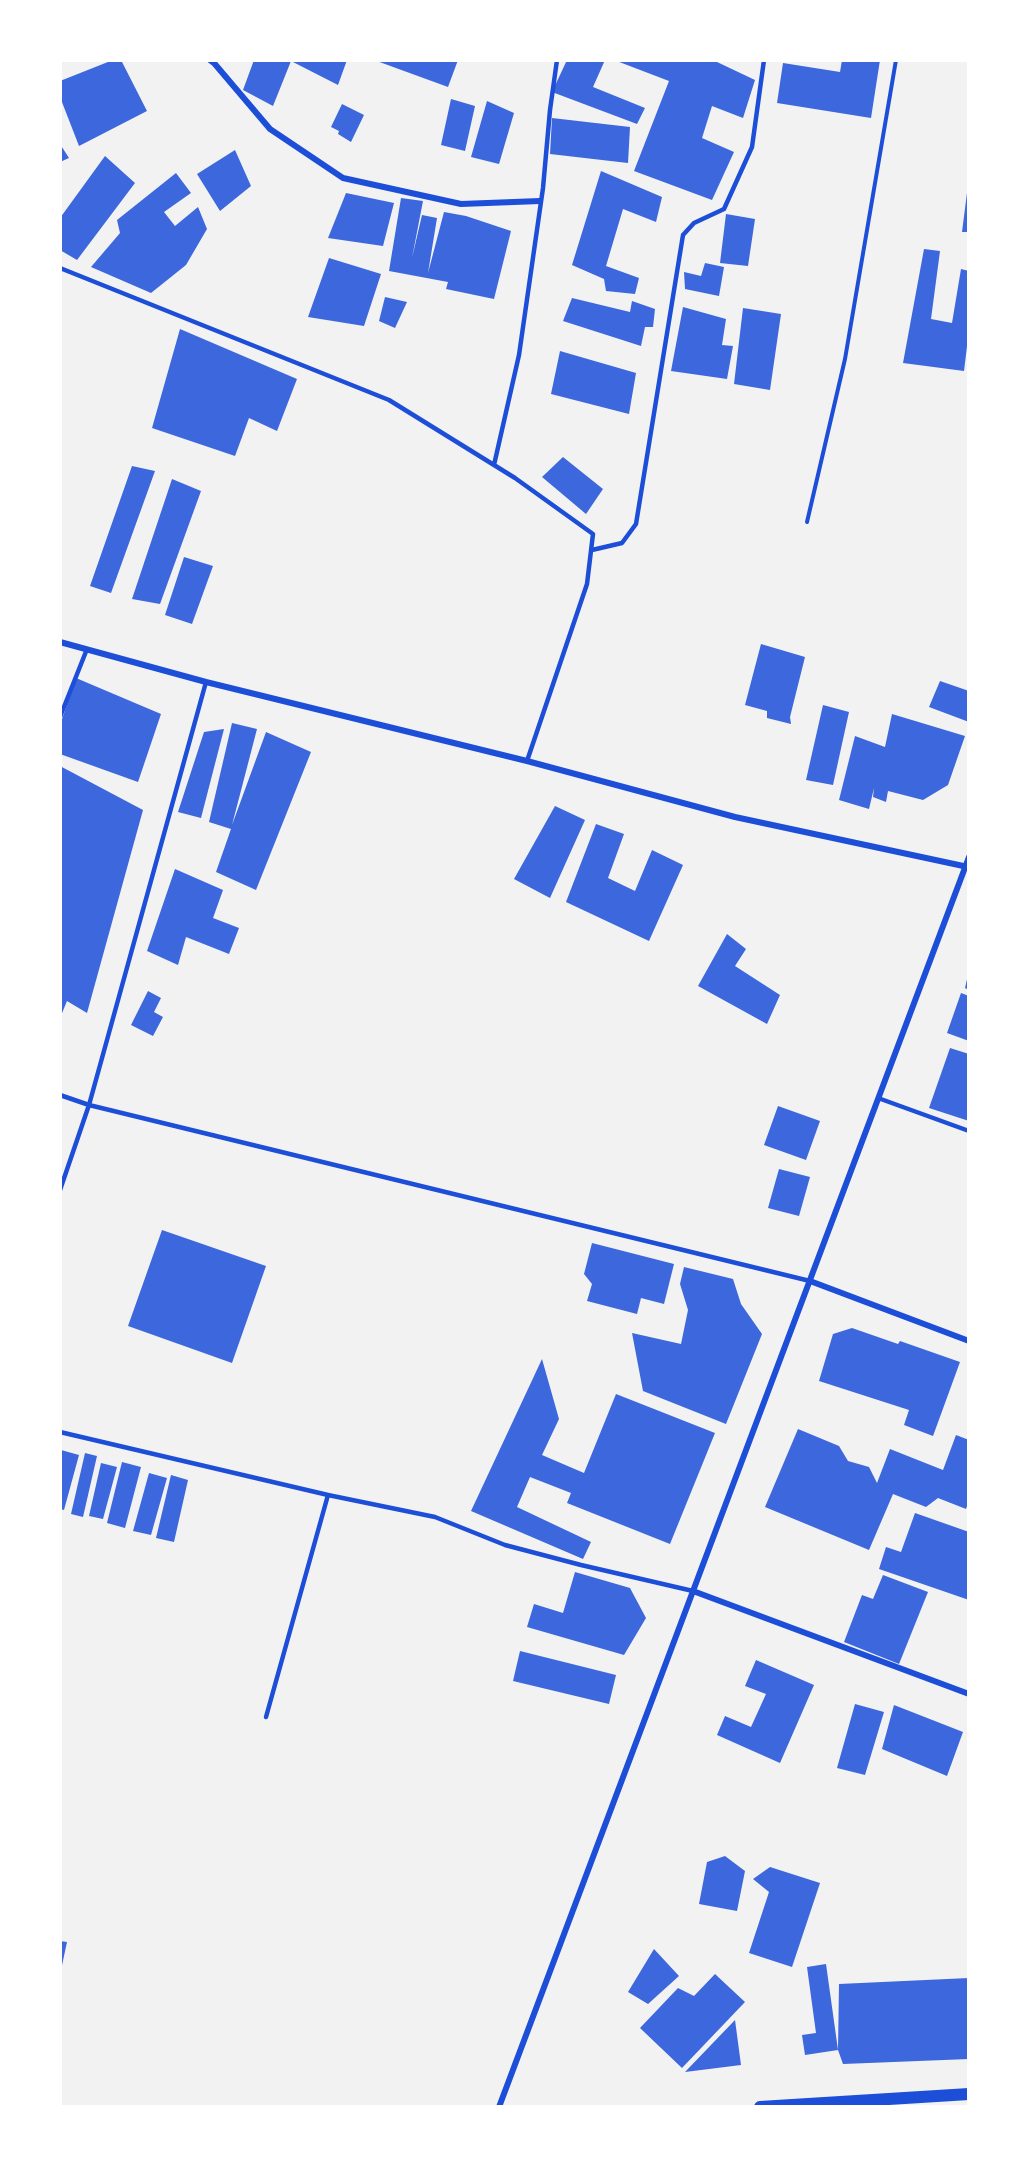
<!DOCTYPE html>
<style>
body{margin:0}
#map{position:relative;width:1029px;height:2167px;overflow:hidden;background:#f2f2f2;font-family:"Nunito Sans",sans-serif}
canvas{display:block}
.frame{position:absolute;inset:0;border:62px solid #fff;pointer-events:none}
</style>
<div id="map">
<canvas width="1029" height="2167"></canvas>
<div class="frame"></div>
</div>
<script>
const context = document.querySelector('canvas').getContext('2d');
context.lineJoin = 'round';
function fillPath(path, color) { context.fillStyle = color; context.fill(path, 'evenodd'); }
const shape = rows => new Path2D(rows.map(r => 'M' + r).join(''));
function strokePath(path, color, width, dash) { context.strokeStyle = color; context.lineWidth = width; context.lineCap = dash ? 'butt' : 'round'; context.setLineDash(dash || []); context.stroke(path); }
const building = shape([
 [113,60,121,60,147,111,79,146,60,97,60,81],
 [254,60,347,60,338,85,291,61,273,106,243,90],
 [374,60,458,60,448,87],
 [567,60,605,60,593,87,645,108,637,124,552,92],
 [614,60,718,60,717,62,755,80,743,118,712,106,702,138,734,152,712,200,634,171,669,81],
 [842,60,880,60,871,118,777,103,783,63,840,72],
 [451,99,475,106,465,151,441,145],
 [487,101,514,113,499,164,471,157],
 [342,104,364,115,351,142,338,134,339,131,331,127],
 [552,118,630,127,628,163,550,154],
 [60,144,69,158,60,162],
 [235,150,251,186,220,211,197,174],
 [105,156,135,183,77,260,60,250,60,218],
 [601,171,662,197,656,222,623,209,606,266,639,278,635,294,606,291,604,279,572,265],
 [176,173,191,193,164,212,175,226,198,207,207,229,186,265,151,293,91,267,120,233,117,220],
 [968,185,969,185,969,232,962,232],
 [346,193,394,203,383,246,328,238],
 [401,198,423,201,412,258,422,215,437,218,428,273,444,212,466,216,511,231,494,299,446,289,448,282,389,271],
 [726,214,755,219,748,266,720,263],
 [924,249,940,251,931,319,952,323,961,269,969,271,969,330,964,371,903,363],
 [329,258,381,274,364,326,308,317],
 [705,263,724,267,719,296,685,289,684,272,701,276],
 [385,297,407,302,395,328,379,321],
 [572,298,630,312,632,301,655,309,653,327,645,327,641,346,563,321],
 [683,307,726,319,722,345,733,346,727,379,671,371],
 [743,308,781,314,770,390,734,384],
 [180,329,297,379,277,431,249,418,235,456,152,428],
 [560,351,636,373,629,414,551,394],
 [563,457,603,489,586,514,542,477],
 [132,466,155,471,111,593,90,586],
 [172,479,201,491,160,604,132,599],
 [184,557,213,566,192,624,165,615],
 [761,644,805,657,790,717,791,724,767,718,767,711,745,705],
 [76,678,161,714,138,782,60,754,60,725],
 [940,681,969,691,969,722,929,707],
 [823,705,849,712,833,785,806,780],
 [892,714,965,736,948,785,923,800,888,791,886,802,873,797,874,788,869,809,839,800,855,736,885,747],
 [232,723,257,729,232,825,266,732,311,752,256,890,216,872,231,829,209,822],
 [224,729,201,818,178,812,204,732],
 [60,766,143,810,87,1013,67,1001,60,1018],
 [555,806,585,820,550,898,514,879],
 [596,824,624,834,608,878,635,891,652,850,683,865,649,941,566,902],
 [175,869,223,890,213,918,239,928,229,954,186,937,178,965,147,951],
 [727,934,746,949,735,966,780,995,767,1024,698,986],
 [968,975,969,975,969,990,965,988],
 [148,991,161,998,154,1012,163,1017,153,1036,131,1025],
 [961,993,969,996,969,1041,947,1033],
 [950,1048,969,1054,969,1121,929,1108],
 [778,1106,820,1121,806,1160,764,1145],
 [779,1169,810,1177,799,1216,768,1208],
 [162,1230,266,1266,232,1363,128,1326],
 [592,1243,674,1264,664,1304,641,1298,637,1314,587,1301,592,1284,584,1274],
 [684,1267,733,1279,741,1304,762,1334,726,1424,643,1391,632,1333,681,1344,688,1310,680,1284],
 [852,1328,898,1344,900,1341,960,1362,933,1436,904,1425,909,1410,819,1381,833,1334],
 [542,1359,559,1419,542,1455,584,1473,616,1394,715,1433,670,1544,567,1503,571,1493,530,1477,517,1507,591,1542,583,1559,471,1511],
 [798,1429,839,1446,848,1461,869,1467,877,1483,890,1449,943,1470,956,1435,969,1440,969,1501,966,1509,938,1498,926,1507,893,1494,869,1550,765,1507],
 [61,1450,79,1455,64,1510,60,1509],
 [85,1453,97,1456,83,1517,71,1514],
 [122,1462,141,1467,125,1528,107,1523],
 [101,1463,117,1467,103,1519,89,1516],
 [149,1473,167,1478,151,1535,133,1531],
 [171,1475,188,1480,174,1542,156,1538],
 [915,1513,969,1532,969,1600,879,1569,886,1547,901,1552],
 [575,1572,630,1588,646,1618,624,1655,527,1627,534,1604,563,1613],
 [883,1575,928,1592,899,1664,844,1642,862,1595,873,1599],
 [520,1651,616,1675,609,1704,513,1681],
 [756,1660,814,1685,780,1763,717,1735,725,1716,751,1727,766,1694,745,1686],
 [855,1704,884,1712,865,1775,837,1768],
 [894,1705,963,1732,947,1776,882,1749],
 [725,1856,745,1871,737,1911,699,1904,707,1862],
 [770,1867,820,1883,792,1967,749,1953,769,1892,753,1879],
 [60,1941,67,1942,61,1970,60,1970],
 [654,1949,679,1976,648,2004,628,1992],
 [826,1964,838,2050,805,2055,802,2035,816,2033,807,1967],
 [715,1974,745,2002,682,2068,640,2028,678,1988,694,1996],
 [969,1978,969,2059,843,2064,838,2050,839,1984],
 [735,2020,741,2065,685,2072]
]);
const path = shape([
 [807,522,845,359,896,60]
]);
const service = shape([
 [60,268,389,400,515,478,593,534,587,584,527,761],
 [494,465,519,355,543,188,550,110,557,60],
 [592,550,622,543,636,524,683,235,694,223,724,209,752,147,764,60],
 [60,717,87,649],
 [60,1095,89,1105,810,1281],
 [878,1098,969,1131],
 [60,1190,89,1105,206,682],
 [60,1432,328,1495,435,1517,505,1545,581,1565,693,1591],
 [266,1717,328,1495]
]);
const minor = shape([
 [210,60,214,63,270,129,343,178,461,204,540,201],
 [60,642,206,682,527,761,735,817,968,867],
 [810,1281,969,1341],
 [693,1591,969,1694],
 [499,2107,969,857]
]);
const secondary = shape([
 [760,2107,969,2094]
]);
fillPath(building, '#3d67dc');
strokePath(path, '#1d4ed8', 4);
strokePath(service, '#1d4ed8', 4.5);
strokePath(minor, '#1d4ed8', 6);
strokePath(secondary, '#1d4ed8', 12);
</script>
